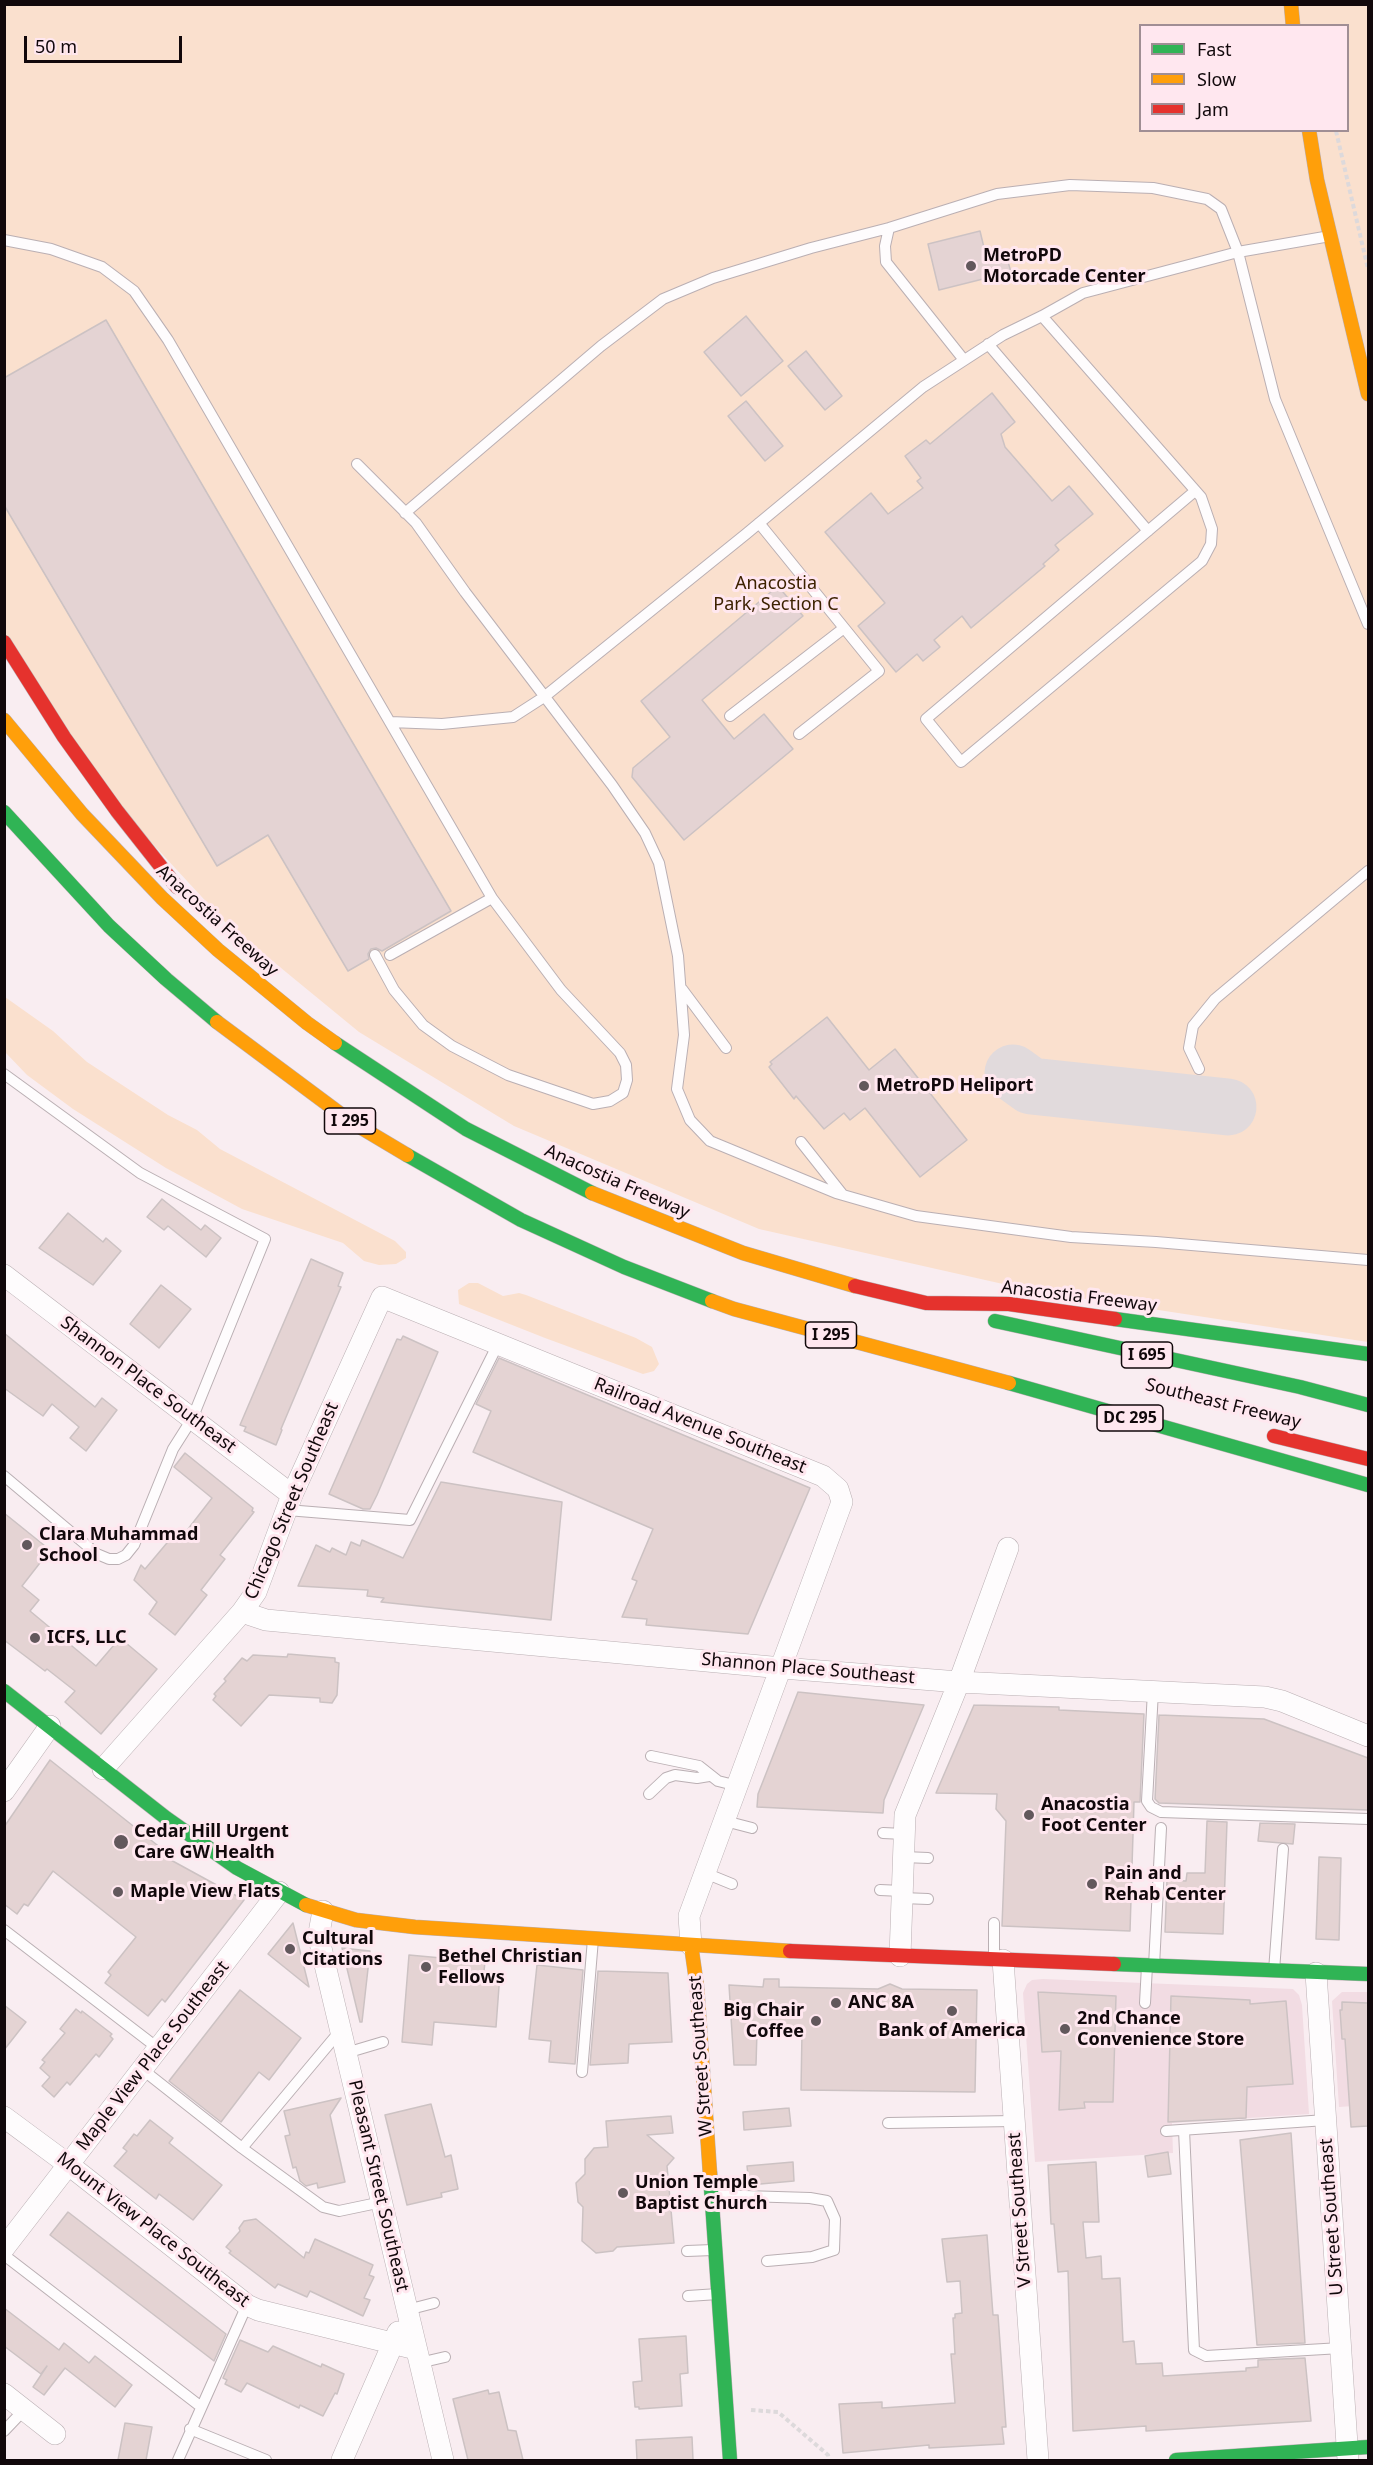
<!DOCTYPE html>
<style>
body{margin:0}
#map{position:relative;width:1373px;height:2465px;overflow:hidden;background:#f9edf1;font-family:"Noto Sans",sans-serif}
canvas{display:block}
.frame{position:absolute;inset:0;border:6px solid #11080b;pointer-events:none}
.legend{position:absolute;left:1139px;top:24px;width:210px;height:108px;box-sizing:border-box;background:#ffe7ef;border:2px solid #a08e94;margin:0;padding:8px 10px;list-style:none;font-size:18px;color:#11080b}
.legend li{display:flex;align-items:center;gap:12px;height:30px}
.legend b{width:30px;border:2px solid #a08e94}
.scale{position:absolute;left:24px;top:36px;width:158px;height:27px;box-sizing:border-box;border:3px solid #11080b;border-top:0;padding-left:8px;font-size:18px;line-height:21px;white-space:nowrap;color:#11080b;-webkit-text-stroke:4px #ffe7ef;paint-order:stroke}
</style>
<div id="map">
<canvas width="1373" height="2465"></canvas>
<div class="frame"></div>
<ul class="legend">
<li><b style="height:8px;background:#30b455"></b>Fast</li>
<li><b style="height:8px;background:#ff9f0a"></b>Slow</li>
<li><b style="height:8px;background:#e5322d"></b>Jam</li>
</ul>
<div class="scale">50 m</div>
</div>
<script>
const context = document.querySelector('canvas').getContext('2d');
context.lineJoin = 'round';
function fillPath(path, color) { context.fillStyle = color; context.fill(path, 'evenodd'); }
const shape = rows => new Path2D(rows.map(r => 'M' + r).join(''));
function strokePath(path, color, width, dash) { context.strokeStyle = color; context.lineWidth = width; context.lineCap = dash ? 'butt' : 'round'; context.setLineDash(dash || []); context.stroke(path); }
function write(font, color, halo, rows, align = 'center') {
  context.font = font + ' "Noto Sans",sans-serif'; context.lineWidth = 6; context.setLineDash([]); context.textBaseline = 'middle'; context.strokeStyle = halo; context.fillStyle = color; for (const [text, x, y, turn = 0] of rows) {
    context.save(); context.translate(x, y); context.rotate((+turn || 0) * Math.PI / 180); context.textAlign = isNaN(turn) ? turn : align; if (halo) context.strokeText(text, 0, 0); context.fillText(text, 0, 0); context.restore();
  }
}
const built = shape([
 [1043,1979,1293,1989,1299,1995,1302,2005,1309,2114,1172,2123,1173,2153,1035,2162,1023,1993,1027,1984,1032,1980],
 [1342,1992,1368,1992,1368,2105,1339,2107,1332,2001]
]);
const green = shape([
 [4,5,1368,5,1368,1342,1034,1291,759,1229,514,1126,359,1032,225,922,89,775,5,642],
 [1140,26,1348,26,1348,130,1140,130],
 [5,997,53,1031,87,1062,168,1115,197,1130,220,1149,395,1241,406,1252,406,1258,396,1264,379,1265,364,1261,343,1243,242,1209,166,1168,73,1109,27,1075,5,1052],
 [469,1283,478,1283,503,1296,519,1293,526,1295,636,1338,652,1347,659,1364,654,1371,643,1374,545,1338,459,1304,458,1290]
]);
const taxiway = shape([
 [1013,1073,1031,1086,1228,1107]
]);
const building = shape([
 [980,231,987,260,1006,255,1011,272,939,290,928,244,980,231],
 [746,316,783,361,741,396,704,352,746,316],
 [106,320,451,911,382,951,376,948,371,949,368,954,369,959,348,971,268,835,217,866,4,505,4,378,106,320],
 [806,351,842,396,825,410,788,366,806,351],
 [992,393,1015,422,1001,434,1005,447,1052,501,1069,486,1093,514,1055,545,1059,550,1043,564,1045,566,971,628,962,616,934,640,940,647,923,661,917,654,896,672,858,626,885,603,825,532,871,493,888,514,923,488,917,481,921,478,905,456,926,440,930,444,992,393],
 [746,401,783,446,765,461,728,416,746,401],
 [778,586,803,616,702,700,734,739,764,714,793,749,684,840,632,777,633,768,670,737,641,701,778,586],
 [827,1017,869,1070,895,1049,967,1140,920,1177,865,1108,850,1120,844,1113,824,1129,796,1096,794,1099,769,1067,772,1064,770,1062,827,1017],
 [162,1199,201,1230,205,1225,221,1238,206,1257,168,1226,164,1230,147,1217,162,1199],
 [68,1213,103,1242,106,1238,121,1251,93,1285,39,1248,68,1213],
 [311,1259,343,1273,338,1286,341,1287,281,1429,282,1430,276,1445,244,1431,246,1427,240,1425,311,1259],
 [161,1285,191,1309,159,1348,130,1324,161,1285],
 [4,1333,95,1407,102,1398,117,1410,86,1451,70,1438,79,1427,52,1404,43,1416,4,1388,4,1333],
 [403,1336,438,1352,377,1495,370,1509,363,1509,329,1494,397,1339,401,1340,403,1336],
 [499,1358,810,1488,748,1634,646,1625,647,1619,622,1617,637,1581,632,1579,653,1529,473,1452,491,1411,476,1404,499,1358],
 [185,1453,253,1508,252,1511,254,1512,220,1555,225,1559,201,1590,207,1595,175,1635,149,1614,157,1602,134,1580,141,1565,145,1569,172,1537,178,1542,212,1498,174,1467,185,1453],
 [441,1482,562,1502,551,1620,381,1602,384,1598,367,1596,368,1590,298,1586,316,1545,330,1552,332,1548,346,1555,351,1542,360,1546,362,1540,403,1558,441,1482],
 [4,1513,50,1550,22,1586,39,1600,30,1611,96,1666,120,1638,157,1669,101,1734,65,1702,75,1691,47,1669,45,1671,4,1640,4,1513],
 [288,1654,335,1658,335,1662,339,1663,337,1695,332,1703,320,1702,320,1698,269,1695,241,1726,213,1700,216,1696,214,1694,226,1681,224,1679,242,1658,247,1661,253,1655,287,1657,288,1654],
 [798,1692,924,1705,884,1800,883,1813,757,1807,758,1794,798,1692],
 [974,1705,1059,1707,1059,1710,1144,1714,1140,1802,1134,1802,1130,1931,1002,1926,1006,1821,996,1809,997,1794,936,1793,974,1705],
 [1159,1715,1264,1719,1368,1758,1368,1810,1159,1803,1155,1799,1159,1715],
 [50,1760,171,1856,169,1859,244,1900,165,2002,162,1999,148,2016,105,1983,111,1975,108,1972,136,1937,53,1871,28,1906,24,1904,17,1914,4,1904,4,1827,50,1760],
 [1207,1821,1227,1822,1223,1934,1165,1932,1167,1880,1186,1881,1187,1873,1205,1873,1207,1821],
 [1260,1823,1295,1824,1293,1844,1258,1841,1260,1823],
 [1319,1857,1341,1858,1339,1940,1316,1939,1319,1857],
 [293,1923,309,1987,268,1954,293,1923],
 [342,1948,370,1951,362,2022,360,2022,342,1948],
 [409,1955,485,1962,484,1971,500,1973,496,2027,434,2022,432,2045,402,2042,409,1955],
 [537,1965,583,1970,575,2064,549,2062,551,2041,529,2039,537,1965],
 [598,1971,668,1973,672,2042,629,2044,628,2063,590,2065,598,1971],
 [764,1979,779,1979,779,1987,878,1989,890,1984,902,1989,977,1990,975,2092,801,2090,802,2032,757,2031,756,2065,734,2065,729,1985,763,1987,764,1979],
 [240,1990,301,2038,269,2080,259,2072,221,2122,169,2081,240,1990],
 [1038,1992,1116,1996,1113,2102,1084,2102,1085,2108,1059,2110,1061,2051,1042,2052,1038,1992],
 [1171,1996,1250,2000,1250,2004,1286,2001,1293,2084,1247,2087,1246,2118,1168,2122,1171,1996],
 [1342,2002,1368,2003,1368,2126,1351,2127,1345,2039,1342,2039,1340,2010,1342,2010,1342,2002],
 [4,2005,26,2022,4,2050,4,2005],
 [76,2009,81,2013,82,2011,112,2034,110,2036,113,2039,99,2057,96,2054,70,2085,67,2082,54,2097,42,2086,50,2077,40,2068,45,2062,42,2060,65,2033,60,2029,76,2009],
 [341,2098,330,2115,345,2182,318,2188,317,2183,306,2186,300,2181,296,2167,293,2168,285,2136,290,2135,284,2111,341,2098],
 [431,2104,445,2157,451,2155,458,2189,441,2193,442,2197,407,2205,385,2115,431,2104],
 [789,2108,791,2126,744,2130,743,2112,789,2108],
 [671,2116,673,2133,647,2135,674,2158,667,2166,674,2243,617,2247,613,2251,596,2253,582,2241,583,2207,578,2202,576,2183,585,2174,585,2159,594,2148,608,2147,606,2121,671,2116],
 [150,2120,173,2138,169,2143,222,2185,193,2220,159,2194,156,2199,114,2166,127,2151,123,2148,134,2134,137,2136,150,2120],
 [1291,2133,1305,2343,1257,2345,1240,2140,1291,2133],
 [1168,2152,1171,2174,1148,2177,1145,2156,1168,2152],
 [793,2162,794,2181,749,2185,747,2166,793,2162],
 [1096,2162,1099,2222,1083,2222,1086,2258,1101,2256,1102,2279,1120,2278,1123,2342,1134,2341,1136,2364,1162,2363,1163,2376,1246,2371,1246,2368,1258,2367,1258,2360,1305,2358,1311,2421,1146,2431,1146,2426,1073,2431,1068,2271,1058,2272,1054,2224,1051,2224,1048,2165,1096,2162],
 [68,2212,226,2334,214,2361,50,2235,68,2212],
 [256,2219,304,2258,306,2252,309,2253,315,2239,373,2265,369,2275,374,2277,364,2298,370,2300,363,2316,310,2291,307,2297,278,2284,275,2288,229,2253,231,2251,226,2247,240,2231,239,2228,244,2221,256,2219],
 [987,2235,993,2315,998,2315,1006,2427,1002,2427,1004,2444,929,2448,929,2445,843,2453,839,2404,882,2402,882,2408,955,2403,951,2354,955,2354,953,2318,955,2318,955,2314,962,2313,960,2281,947,2282,942,2239,987,2235],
 [4,2308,59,2350,64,2343,89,2363,95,2356,132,2385,115,2407,65,2368,44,2395,33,2387,47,2366,41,2374,4,2346,4,2308],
 [686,2336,688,2373,680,2374,682,2406,639,2409,639,2407,635,2407,633,2382,642,2381,639,2339,686,2336],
 [240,2340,268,2352,273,2346,321,2367,322,2364,344,2374,337,2394,335,2393,323,2416,300,2405,299,2408,247,2383,241,2392,225,2384,227,2380,223,2378,240,2340],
 [488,2390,489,2394,499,2392,508,2430,516,2431,523,2460,468,2460,453,2399,488,2390],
 [125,2423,152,2427,146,2460,118,2460,125,2423],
 [692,2437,693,2460,637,2460,636,2440,692,2437]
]);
const path = shape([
 [1336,131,1368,269],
 [751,2410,778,2412,828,2455,829,2460]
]);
const lane = shape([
 [889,228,885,246,886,262,964,360],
 [4,240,51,249,102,267,134,291,168,340,492,898,561,990,620,1053,626,1065,627,1080,623,1093,610,1101,593,1104,508,1075,452,1046,423,1025,394,990,375,955],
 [1042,316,1201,497,1212,529,1211,544,1202,561,961,762,926,719,1195,491],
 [988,344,1148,531],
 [357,464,416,523,465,592,612,785,645,833,659,863,678,956,684,1035,677,1089,690,1120,710,1141,836,1193,916,1216,1071,1237,1156,1242,1368,1260],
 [405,513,601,346,663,299,713,278,811,248,889,228,997,194,1070,185,1153,188,1207,199,1221,209,1238,252,1275,399,1368,624],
 [759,523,879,671,799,734],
 [730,716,844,628],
 [390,722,442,724,513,717,544,697,746,534,923,387,1003,335,1042,316,1083,293,1238,252,1330,236],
 [390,955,492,898],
 [682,989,726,1048],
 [1199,1069,1189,1048,1193,1026,1215,999,1368,871],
 [4,1074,140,1173,265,1239,192,1419,173,1449,134,1545,126,1555,118,1559,109,1559,97,1554,4,1476],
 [801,1142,843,1195],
 [287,1510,410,1520,498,1344],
 [1153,1691,1147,1801,1151,1807,1161,1812,1368,1819],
 [651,1756,699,1766,718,1781,738,1786],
 [649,1794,666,1778,675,1775,697,1778,709,1776],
 [725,1821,752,1828],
 [883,1833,904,1834],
 [904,1857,928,1858],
 [705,1873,732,1884],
 [880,1890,902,1891],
 [902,1898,928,1899],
 [4,1930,159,2049],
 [994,1960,994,1923],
 [1154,1966,1161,1828],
 [1274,1971,1283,1849],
 [1145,2003,1147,1966],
 [346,2053,383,2042],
 [143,2070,242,2148,323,2207,339,2211,382,2202],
 [582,2072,593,1939],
 [888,2123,1014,2121],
 [1184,2130,1194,2350,1206,2356,1341,2348],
 [1166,2131,1326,2120],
 [242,2148,340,2031],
 [712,2195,810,2198,827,2201,835,2219,834,2250,812,2257,767,2261],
 [687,2251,713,2250],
 [4,2255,200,2406],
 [688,2296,718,2294],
 [407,2310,434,2303],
 [419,2363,445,2357],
 [190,2429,266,2460],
 [4,2431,24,2410],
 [178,2460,247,2305]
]);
const street = shape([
 [4,1275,292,1495],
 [242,1612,266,1620,782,1668,959,1682,1265,1697,1282,1701,1368,1736],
 [103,1769,242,1612,256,1592,292,1495,382,1297,823,1476,838,1489,842,1502,689,1916,691,1945],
 [4,1791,50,1726],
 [323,1911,319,1933,321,1948,443,2460],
 [900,1956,905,1815,959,1682,1008,1548],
 [1003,1960,1038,2460],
 [1316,1973,1348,2460],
 [4,2117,69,2165,247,2305,258,2310,416,2349],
 [4,2248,279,1892],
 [4,2394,55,2434],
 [342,2460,398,2332]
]);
const fast = shape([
 [4,812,109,926,166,979,217,1022],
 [335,1043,466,1129,592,1193],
 [407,1155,521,1220,624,1267,712,1301],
 [1115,1319,1368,1354],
 [995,1321,1300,1387,1368,1405],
 [1009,1383,1368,1485],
 [4,1691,166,1818,237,1868,306,1905],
 [1114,1964,1368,1974],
 [710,2174,730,2460],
 [1176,2460,1368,2447]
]);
const slow = shape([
 [1291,4,1293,26],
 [1309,130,1317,180,1368,394],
 [4,720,82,814,162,898,218,950,307,1023,335,1043],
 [217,1022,350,1121,407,1155],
 [592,1193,743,1253,855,1286],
 [712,1301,734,1309,1009,1383],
 [306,1905,356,1920,415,1927,790,1951],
 [691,1945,697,1987,710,2174]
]);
const jam = shape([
 [4,642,64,737,117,811,177,887],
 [855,1286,926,1303,1009,1304,1115,1319],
 [1274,1436,1368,1459],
 [790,1951,1114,1964]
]);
const markers = [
 [971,266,6,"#62585c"],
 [864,1086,6,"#62585c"],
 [27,1545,6,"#62585c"],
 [35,1638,6,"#62585c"],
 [1029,1815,6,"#62585c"],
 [121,1842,8,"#62585c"],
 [1092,1884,6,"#62585c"],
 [118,1892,6,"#62585c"],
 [290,1949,6,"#62585c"],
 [426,1967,6,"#62585c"],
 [836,2003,6,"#62585c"],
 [952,2011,6,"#62585c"],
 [816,2021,6,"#62585c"],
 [1065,2029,6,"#62585c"],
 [623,2193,6,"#62585c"]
];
const shields = [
 [350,1121,51],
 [831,1335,51],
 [1147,1355,51],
 [1130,1418,66]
];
const shieldNames = [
 ["I 295",350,1121],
 ["I 295",831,1335],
 ["I 695",1147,1355],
 ["DC 295",1130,1418]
];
const poiNames = [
 ["MetroPD",983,256],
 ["Motorcade Center",983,277],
 ["MetroPD Heliport",876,1086],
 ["Clara Muhammad",39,1535],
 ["School",39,1556],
 ["ICFS, LLC",47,1638],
 ["Anacostia",1041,1805],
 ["Foot Center",1041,1826],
 ["Cedar Hill Urgent",134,1832],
 ["Care GW Health",134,1853],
 ["Pain and",1104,1874],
 ["Rehab Center",1104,1895],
 ["Maple View Flats",130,1892],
 ["Cultural",302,1939],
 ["Citations",302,1960],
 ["Bethel Christian",438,1957],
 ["Fellows",438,1978],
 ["ANC 8A",848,2003],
 ["Big Chair",804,2011,"right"],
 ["Coffee",804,2032,"right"],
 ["2nd Chance",1077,2019],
 ["Convenience Store",1077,2040],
 ["Bank of America",952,2031,"center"],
 ["Union Temple",635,2183],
 ["Baptist Church",635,2204]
];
const parkNames = [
 ["Anacostia",776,584],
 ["Park, Section C",776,605]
];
const streetNames = [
 ["Anacostia Freeway",217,921,42],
 ["Anacostia Freeway",617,1182,24],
 ["Anacostia Freeway",1079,1297,7],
 ["Shannon Place Southeast",148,1385,37],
 ["Southeast Freeway",1223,1404,14],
 ["Railroad Avenue Southeast",700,1426,22],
 ["Chicago Street Southeast",292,1501,-67],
 ["Shannon Place Southeast",808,1669,5],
 ["Maple View Place Southeast",153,2056,-52],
 ["W Street Southeast",701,2056,-94],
 ["Pleasant Street Southeast",378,2186,77],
 ["V Street Southeast",1020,2210,-94],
 ["U Street Southeast",1332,2217,-94],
 ["Mount View Place Southeast",153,2230,38]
];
fillPath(built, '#f2dce3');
fillPath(green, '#fae0ce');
strokePath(taxiway, '#e1dadc', 57);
fillPath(building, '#e4d3d3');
strokePath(building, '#ccc2c3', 1.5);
strokePath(lane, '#baafb3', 12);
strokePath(street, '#baafb3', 22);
strokePath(fast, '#baafb3', 15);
strokePath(slow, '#baafb3', 15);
strokePath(jam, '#baafb3', 15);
strokePath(path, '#ddd9db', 4, [4.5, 3]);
strokePath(lane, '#fefcfd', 10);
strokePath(street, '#fefcfd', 21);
strokePath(fast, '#30b455', 14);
strokePath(slow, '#ff9f0a', 14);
strokePath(jam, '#e5322d', 14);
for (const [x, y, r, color] of markers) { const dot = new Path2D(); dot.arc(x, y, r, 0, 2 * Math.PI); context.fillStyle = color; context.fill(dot); strokePath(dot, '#ffe7ef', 2); }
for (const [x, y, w] of shields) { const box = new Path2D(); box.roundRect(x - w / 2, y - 13, w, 26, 4.5); context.fillStyle = '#ffe7ef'; context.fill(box); strokePath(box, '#11080b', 1.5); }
write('bold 16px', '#11080b', null, shieldNames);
write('bold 18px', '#11080b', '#ffe7ef', poiNames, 'left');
write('18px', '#3d2200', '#ffe7ef', parkNames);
write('18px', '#11080b', '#ffe7ef', streetNames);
</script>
